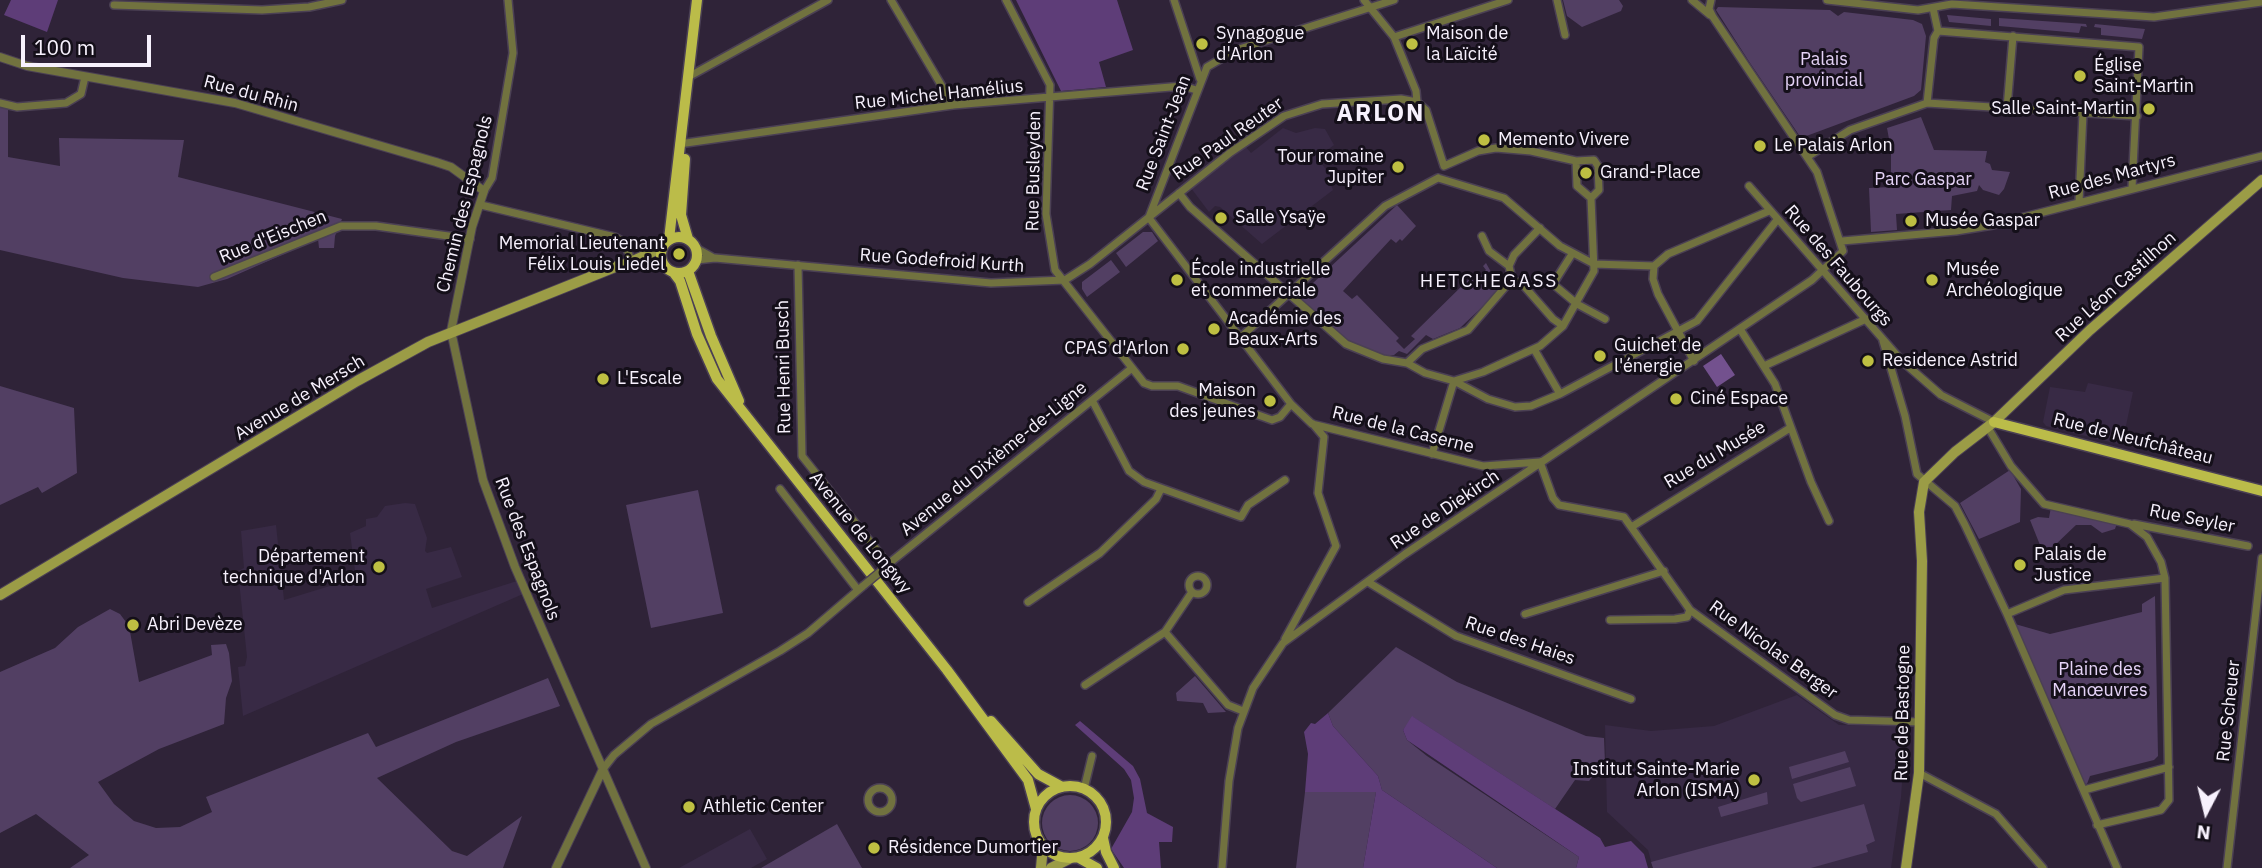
<!DOCTYPE html>
<meta charset="utf-8">
<style>
body{margin:0}
#map{position:relative;width:2262px;height:868px;overflow:hidden;background:#2f2338;font-family:"IBM Plex Sans",sans-serif}
canvas{display:block}
.north{position:absolute;left:2171px;top:777px;width:70px;height:70px;-webkit-text-stroke:5px #140f19;paint-order:stroke;rotate:187deg;font-size:19px;font-weight:700;line-height:28px;text-align:center;color:#f7f1fd}
.north::after{content:'';display:block;margin:auto;width:24px;height:32px;background:#f7f1fd;clip-path:polygon(50% 0,100% 100%,50% 72%,0 100%)}
.scale{position:absolute;left:21px;top:35px;width:130px;height:32px;box-sizing:border-box;border:4px solid #f7f1fd;border-top:0;padding-left:9px;font-size:21px;line-height:24px;white-space:nowrap;color:#f7f1fd;-webkit-text-stroke:5px #140f19;paint-order:stroke}
</style>
<div id="map">
<canvas width="2262" height="868"></canvas>
<div class="north">N</div>
<div class="scale">100 m</div>
</div>
<script>
const context = document.querySelector('canvas').getContext('2d');
context.lineJoin = 'round';
function fillPath(path, color) { context.fillStyle = color; context.fill(path, 'evenodd'); }
const shape = rows => new Path2D(rows.map(r => 'M' + r).join(''));
function strokePath(path, color, width, dash) { context.strokeStyle = color; context.lineWidth = width; context.lineCap = dash ? 'butt' : 'round'; context.setLineDash(dash || []); context.stroke(path); }
function write(font, color, halo, rows, align = 'center') {
  context.font = font + ' "IBM Plex Sans",sans-serif'; context.lineWidth = 6; context.setLineDash([]); context.textBaseline = 'middle'; context.strokeStyle = halo; context.fillStyle = color; for (const [text, x, y, turn = 0] of rows) {
    context.save(); context.translate(x, y); context.rotate((+turn || 0) * Math.PI / 180); context.textAlign = isNaN(turn) ? turn : align; if (halo) context.strokeText(text, 0, 0); context.fillText(text, 0, 0); context.restore();
  }
}
const built = shape([
 [1283,128,1296,133,1315,128,1325,129,1334,145,1317,158,1336,182,1331,185,1333,190,1262,244,1220,207,1215,206,1209,212,1191,188,1246,147,1251,153],
 [2088,383,2133,392,2122,445,2046,426,2043,422,2050,387,2085,392],
 [405,503,415,504,427,538,425,551,427,553,451,547,462,577,426,589,432,608,517,581,523,594,243,716,238,667,245,666,247,657,238,571,244,568,241,531,276,525,284,600,356,578,350,533,366,526,366,519,377,517,385,506],
 [1797,695,1839,725,1906,726,1901,797,1891,868,1653,868,1648,850,1607,812,1605,725,1651,731,1714,726],
 [750,829,767,859,751,868,679,868]
]);
const green = shape([
 [1563,0,1619,0,1623,6,1621,11,1582,27,1567,16],
 [1718,7,1830,10,1838,16,1844,12,1913,20,1922,24,1926,36,1921,90,1914,96,1801,138,1750,63,1716,10],
 [1947,15,1991,19,1991,26,1949,22],
 [1999,18,2086,24,2087,27,2081,26,2079,33,1999,26],
 [2095,24,2145,29,2142,39,2101,35,2101,28,2094,27],
 [0,106,8,109,8,157,60,166,59,138,184,140,178,177,342,219,335,236,334,248,319,248,318,239,227,279,198,287,123,278,0,250],
 [1921,117,1934,150,1987,151,1985,162,1990,164,1992,170,2010,172,2004,189,1999,195,1983,190,1979,185,1977,191,1952,196,1951,210,1896,214,1897,230,1871,232,1869,188,1891,187,1891,150,1887,128],
 [1397,205,1416,226,1402,241,1400,239,1396,243,1391,239,1343,291,1352,299,1357,295,1399,338,1396,341,1404,349,1415,339,1411,336,1471,277,1475,281,1486,270,1483,266,1486,263,1491,272,1503,282,1499,291,1460,328,1433,339,1426,335,1407,354,1399,351,1394,355,1384,355,1349,342,1301,301,1299,296],
 [1143,232,1152,232,1158,241,1126,267,1116,253],
 [1111,260,1120,272,1087,297,1082,289,1082,282],
 [0,386,74,408,77,473,42,493,38,487,0,505],
 [2010,470,2021,489,2020,522,1979,539,1960,503],
 [698,490,723,613,651,628,626,505],
 [2051,507,2117,523,2115,529,2102,533,2091,525,2076,525,2054,546,2036,553,2034,548,2040,545,2030,520,2038,517,2049,518],
 [2155,596,2158,756,2154,760,2090,776,2087,784,2084,783,2015,624,2050,634,2142,612,2142,604],
 [110,609,120,614,129,626,139,682,212,655,211,645,226,644,229,653,232,681,226,698,224,724,159,749,98,782,114,804,134,821,156,828,180,827,212,812,206,797,368,733,376,747,548,678,560,706,456,742,377,778,452,851,467,856,522,816,503,868,70,868,89,855,36,814,0,833,0,672,55,648,78,627],
 [1396,647,1457,682,1586,736,1604,738,1605,763,1589,781,1575,780,1555,809,1413,717,1403,730,1407,740,1427,756,1579,857,1576,868,1497,868,1382,790,1378,776,1333,726,1328,713],
 [1195,676,1226,712,1208,713,1203,703,1177,701,1176,693],
 [1845,751,1849,762,1792,779,1789,767],
 [1850,767,1856,786,1801,802,1797,798,1793,784],
 [1305,792,1376,792,1363,868,1296,868],
 [1767,792,1768,804,1721,817,1718,807],
 '1042 823a28 28 0 1 1 56 0a28 28 0 1 1-56 0Z',
 [1864,804,1875,841,1866,845,1868,852,1811,868,1653,868,1651,862],
 [837,824,862,868,761,868]
]);
const forest = shape([
 [11,0,58,0,47,32,4,15],
 [1016,0,1117,0,1133,50,1099,62,1106,87,1061,91],
 [1328,713,1333,726,1378,776,1382,790,1497,868,1363,868,1376,792,1305,792,1308,754,1304,732,1311,723,1315,724],
 [1412,716,1600,838,1605,847,1631,841,1644,854,1648,868,1576,868,1579,857,1407,740,1403,730],
 [1080,721,1133,766,1140,779,1147,813,1173,827,1172,842,1159,842,1161,868,1124,868,1111,849,1132,812,1134,798,1131,780,1124,769,1075,725]
]);
const water = shape([
 [1721,354,1735,375,1717,387,1703,366]
]);
const minor = shape([
 [891,0,953,105],
 [1006,0,1050,85,1046,214,1055,270,1144,383,1152,386,1178,386,1272,420,1280,417,1291,404],
 [1174,0,1200,79],
 [1364,0,1394,37,1416,91,1417,102],
 [1557,0,1565,35],
 [1692,0,1710,15],
 [1827,0,1918,10,1952,4,2154,17,2262,2],
 [114,5,262,10,309,7,342,0],
 [1938,31,2139,47,2132,188],
 [1394,37,1508,0],
 [690,76,828,0],
 [0,103,17,107,66,103,81,94,85,77],
 [1927,103,1934,38,1938,31,1933,8],
 [2007,108,2013,36],
 [679,144,953,105,1183,86,1196,90],
 [1807,157,1850,130,1927,103,2137,116],
 [1444,166,1478,151,1496,148,1531,151,1576,161,1594,160,1598,166,1599,190,1591,198,1577,186,1576,161],
 [1438,178,1504,198,1560,246,1594,264,1654,266],
 [1749,186,1902,361,1941,395,1994,422],
 [484,191,492,178,513,53,508,0],
 [1179,193,1190,207,1346,344,1383,359,1407,363,1425,373,1454,381,1488,399,1515,407,1531,406,1560,394,1697,321,1777,220],
 [2079,202,2083,113],
 [481,205,615,237,624,242,632,262],
 [1149,217,1207,67,1236,50,1394,0],
 [1149,218,1291,404,1312,424,1483,466,1540,462],
 [1482,236,1489,251,1509,266],
 [1842,241,1956,231,1993,225,2262,156],
 [696,248,712,257],
 [1572,254,1553,284,1577,304,1605,319],
 [697,260,715,258,991,283,1065,280,1090,264,1231,152,1284,116,1322,104,1401,99,1417,102,1426,110,1444,166],
 [798,265,802,456,888,564],
 [214,277,341,226,376,226,470,239],
 [1512,279,1524,286,1553,319,1563,326],
 [1512,279,1509,266,1514,255,1540,228],
 [1740,329,1775,384,1811,482,1829,521],
 [1241,337,1385,206,1438,178],
 [1883,341,1905,416,1917,474,1955,506,1965,525,2007,614,2117,868],
 [1534,349,1560,394],
 [1694,361,1658,294,1653,279,1654,266,1668,254,1769,211],
 [1407,363,1422,349,1468,330,1512,279],
 [1764,366,1866,319],
 [1454,381,1483,372,1540,346,1563,326,1594,271,1591,198],
 [1092,400,1129,471,1144,482,1241,517,1248,505,1285,480],
 [1987,426,2011,466,2044,504,2130,524,2147,537,2161,562,2165,578,2169,800,2161,810,2097,825],
 [1432,454,1454,381],
 [1540,462,1553,498,1559,505,1624,517,1690,610,1835,715,1849,720,1920,722],
 [780,489,858,590],
 [2134,524,2248,546],
 [1633,526,1790,428],
 [887,565,1132,368],
 '1189 585a9 9 0 1 1 18 0a9 9 0 1 1-18 0Z',
 [1368,582,1456,636,1631,699],
 [1028,602,1100,553,1156,499,1161,489],
 [1525,614,1664,571],
 [2007,614,2064,590,2165,578],
 [1610,620,1675,619,1687,617,1690,610],
 [1165,632,1228,705,1243,711],
 [1285,639,1336,546,1318,493,1324,437,1313,424],
 [1085,685,1165,632,1192,592],
 [603,769,614,755,651,724,780,651,808,633,863,586],
 [1919,773,1996,814,2043,868],
 '868 800a12 12 0 1 1 24 0a12 12 0 1 1-24 0Z',
 [1084,789,1092,756],
 [2084,790,2169,767],
 [1222,868,1229,781,1238,728,1253,688,1283,643,1405,554,1812,280,1843,251,1817,172,1713,17,1709,9,1711,0],
 [2227,868,2262,558]
]);
const tertiary = shape([
 [0,57,27,66,235,103,436,162,451,167,484,191,472,227,451,331,483,480,515,567,646,868],
 [556,868,603,769]
]);
const secondary = shape([
 [635,260,661,248],
 [0,595,357,381,428,342,620,265,647,261,663,265],
 [1041,868,1043,846],
 [1051,868,1069,859],
 [1906,868,1919,773,1922,561,1919,512,1924,482,1955,452,1994,422,2090,330,2262,180]
]);
const primary = shape([
 [685,159,681,215,688,239],
 '661 255a18 18 0 1 1 36 0a18 18 0 1 1-36 0Z',
 [669,239,697,0],
 [688,271,711,336,739,401],
 [674,273,680,281,697,334,717,379,947,670,1028,780,1036,809],
 [1994,422,2262,491],
 [991,721,1038,774,1062,787],
 '1034 822a36 36 0 1 1 72 0a36 36 0 1 1-72 0Z',
 [1103,838,1106,852,1114,868],
 [1079,858,1097,868]
]);
const minorBridge = shape([
 [863,586,887,566]
]);
const markers = [
 [1202,44,7,"#bebf42"],
 [1412,44,7,"#bebf42"],
 [2080,76,7,"#bebf42"],
 [2149,109,7,"#bebf42"],
 [1484,140,7,"#bebf42"],
 [1760,146,7,"#bebf42"],
 [1398,167,7,"#bebf42"],
 [1586,173,7,"#bebf42"],
 [1221,218,7,"#bebf42"],
 [1911,221,7,"#bebf42"],
 [679,254,7,"#bebf42"],
 [1177,280,7,"#bebf42"],
 [1932,280,7,"#bebf42"],
 [1214,329,7,"#bebf42"],
 [1183,349,7,"#bebf42"],
 [1600,356,7,"#bebf42"],
 [1868,361,7,"#bebf42"],
 [603,379,7,"#bebf42"],
 [1676,399,7,"#bebf42"],
 [1270,401,7,"#bebf42"],
 [2020,565,7,"#bebf42"],
 [379,567,7,"#bebf42"],
 [133,625,7,"#bebf42"],
 [1754,780,7,"#bebf42"],
 [689,807,7,"#bebf42"],
 [874,848,7,"#bebf42"]
];
const poiNames = [
 ["Synagogue",1216,34],
 ["d'Arlon",1216,55],
 ["Maison de",1426,34],
 ["la Laïcité",1426,55],
 ["Église",2094,66],
 ["Saint-Martin",2094,87],
 ["Salle Saint-Martin",2135,109,"right"],
 ["Memento Vivere",1498,140],
 ["Le Palais Arlon",1774,146],
 ["Tour romaine",1384,157,"right"],
 ["Jupiter",1384,178,"right"],
 ["Grand-Place",1600,173],
 ["Salle Ysaÿe",1235,218],
 ["Musée Gaspar",1925,221],
 ["Memorial Lieutenant",665,244,"right"],
 ["Félix Louis Liedel",665,265,"right"],
 ["École industrielle",1191,270],
 ["et commerciale",1191,291],
 ["Musée",1946,270],
 ["Archéologique",1946,291],
 ["Académie des",1228,319],
 ["Beaux-Arts",1228,340],
 ["Guichet de",1614,346],
 ["l'énergie",1614,367],
 ["CPAS d'Arlon",1169,349,"right"],
 ["Residence Astrid",1882,361],
 ["L'Escale",617,379],
 ["Maison",1256,391,"right"],
 ["des jeunes",1256,412,"right"],
 ["Ciné Espace",1690,399],
 ["Palais de",2034,555],
 ["Justice",2034,576],
 ["Département",365,557,"right"],
 ["technique d'Arlon",365,578,"right"],
 ["Abri Devèze",147,625],
 ["Institut Sainte-Marie",1740,770,"right"],
 ["Arlon (ISMA)",1740,791,"right"],
 ["Athletic Center",703,807],
 ["Résidence Dumortier",888,848]
];
const parkNames = [
 ["Palais",1824,60],
 ["provincial",1824,81],
 ["Parc Gaspar",1923,180],
 ["Plaine des",2100,670],
 ["Manœuvres",2100,691]
];
const streetNames = [
 ["Rue du Rhin",251,94,15],
 ["Rue Michel Hamélius",939,95,-6],
 ["Rue Saint-Jean",1164,133,-69],
 ["Rue Paul Reuter",1228,139,-35],
 ["Rue Busleyden",1034,171,-89],
 ["Rue des Martyrs",2112,177,-15],
 ["Chemin des Espagnols",465,204,-76],
 ["Rue d'Eischen",273,237,-22],
 ["Rue Godefroid Kurth",942,261,4],
 ["Rue des Faubourgs",1838,266,49],
 ["Rue Léon Castilhon",2116,287,-42],
 ["Rue Henri Busch",784,367,-91],
 ["Avenue de Mersch",300,398,-31],
 ["Rue de la Caserne",1403,430,14],
 ["Rue de Neufchâteau",2133,439,14],
 ["Rue du Musée",1715,455,-31],
 ["Avenue du Dixième-de-Ligne",994,459,-39],
 ["Rue de Diekirch",1445,510,-34],
 ["Rue Seyler",2192,519,11],
 ["Avenue de Longwy",860,533,51],
 ["Rue des Espagnols",527,549,69],
 ["Rue des Haies",1520,641,19],
 ["Rue Nicolas Berger",1773,650,36],
 ["Rue Scheuer",2229,711,-84],
 ["Rue de Bastogne",1903,713,-89]
];
const neighbourhoodNames = [
 ["HETCHEGASS",1489,282]
];
const districtNames = [
 ["ARLON",1381,114]
];
fillPath(built, '#382a45');
fillPath(green, '#523f63');
fillPath(forest, '#5e3d78');
fillPath(water, '#73518e');
strokePath(minor, '#4b4054', 10);
strokePath(tertiary, '#4b4054', 10);
strokePath(secondary, '#4b4054', 12);
strokePath(primary, '#4b4054', 13);
strokePath(minor, '#71723f', 7);
strokePath(tertiary, '#71723f', 8);
strokePath(secondary, '#9b9c46', 10);
strokePath(primary, '#bbbc49', 10);
strokePath(minorBridge, '#4b4054', 10, []);
strokePath(minorBridge, '#71723f', 7);
for (const [x, y, r, color] of markers) { const dot = new Path2D(); dot.arc(x, y, r, 0, 2 * Math.PI); context.fillStyle = color; context.fill(dot); strokePath(dot, '#140f19', 2.5); }
write('18px', '#f7f1fd', '#140f19', poiNames, 'left');
write('18px', '#e5d3f7', '#140f19', parkNames);
write('18px', '#f7f1fd', '#140f19', streetNames);
context.letterSpacing = '2px';
write('19px', '#f7f1fd', '#140f19', neighbourhoodNames);
context.letterSpacing = '0px';
context.letterSpacing = '2px';
write('bold 24px', '#f7f1fd', '#140f19', districtNames);
context.letterSpacing = '0px';
</script>
